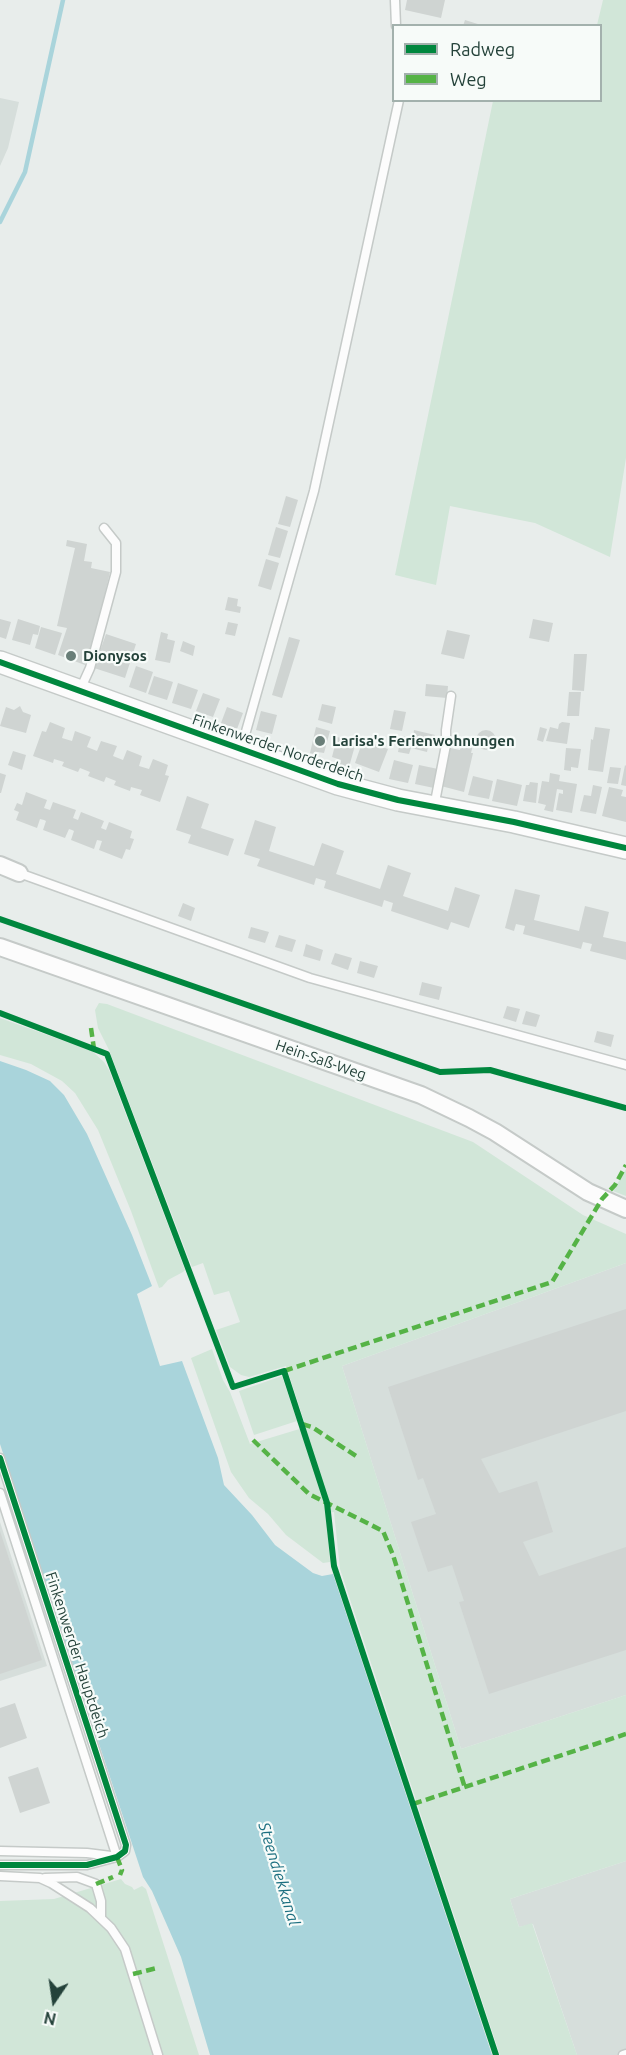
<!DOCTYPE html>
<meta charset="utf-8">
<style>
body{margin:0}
#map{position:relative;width:626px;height:2055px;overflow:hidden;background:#e8edeb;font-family:Ubuntu,sans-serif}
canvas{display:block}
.legend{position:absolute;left:392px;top:24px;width:210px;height:78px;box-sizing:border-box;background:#f7fbf9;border:2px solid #a3b1ad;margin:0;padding:8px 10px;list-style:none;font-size:18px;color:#24423a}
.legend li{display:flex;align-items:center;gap:12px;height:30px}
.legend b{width:30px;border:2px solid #a3b1ad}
.north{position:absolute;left:24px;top:1971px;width:60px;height:60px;-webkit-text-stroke:4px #f7fbf9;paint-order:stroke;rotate:193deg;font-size:16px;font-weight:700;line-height:24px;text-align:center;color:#24423a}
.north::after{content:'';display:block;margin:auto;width:21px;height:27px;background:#24423a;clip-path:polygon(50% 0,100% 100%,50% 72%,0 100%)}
</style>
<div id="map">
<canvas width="626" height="2055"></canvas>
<ul class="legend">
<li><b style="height:8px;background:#00873e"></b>Radweg</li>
<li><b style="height:8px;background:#55b346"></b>Weg</li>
</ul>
<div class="north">N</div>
</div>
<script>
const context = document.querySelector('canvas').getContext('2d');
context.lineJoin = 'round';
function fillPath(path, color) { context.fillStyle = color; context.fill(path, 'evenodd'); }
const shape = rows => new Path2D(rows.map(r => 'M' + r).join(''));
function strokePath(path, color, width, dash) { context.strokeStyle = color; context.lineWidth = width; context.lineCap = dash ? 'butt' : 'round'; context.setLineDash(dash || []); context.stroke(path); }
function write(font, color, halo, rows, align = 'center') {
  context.font = font + ' Ubuntu,sans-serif'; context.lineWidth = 4.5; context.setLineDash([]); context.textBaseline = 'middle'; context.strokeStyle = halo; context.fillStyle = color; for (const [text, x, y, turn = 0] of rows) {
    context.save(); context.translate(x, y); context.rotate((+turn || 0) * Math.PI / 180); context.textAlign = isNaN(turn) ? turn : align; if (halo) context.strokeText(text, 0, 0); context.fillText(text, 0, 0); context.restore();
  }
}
const built = shape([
 [0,98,19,102,8,148,0,166],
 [626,1263,626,1695,461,1749,342,1366],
 [0,1522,47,1666,0,1681],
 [626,1861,626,2055,577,2055,533,1924,519,1927,510,1899]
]);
const green = shape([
 [603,0,626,0,626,458,610,557,535,523,450,506,436,585,395,575,493,101,600,100,600,26,597,25],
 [99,1003,107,1004,473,1142,583,1215,626,1234,626,1263,342,1366,461,1749,626,1695,626,1861,510,1899,519,1927,532,1923,577,2055,500,2055,340,1569,334,1512,326,1513,330,1562,323,1563,286,1535,268,1514,249,1498,231,1472,191,1358,212,1349,223,1380,230,1392,250,1444,306,1427,286,1366,249,1377,241,1375,230,1367,216,1330,240,1322,229,1291,214,1295,203,1263,192,1267,109,1050,98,1028,95,1010],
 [0,1018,92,1051,104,1062,109,1070,185,1270,183,1272,168,1280,162,1287,159,1288,131,1211,98,1130,75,1093,62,1081,31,1064,0,1055],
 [626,1169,626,1196,613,1191],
 [282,1376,297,1421,254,1435,239,1391],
 [121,1879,125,1884,132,1887,134,1890,142,1886,146,1889,199,2055,0,2055,0,1901,54,1899]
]);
const water = shape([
 [0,1061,26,1070,50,1081,64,1095,87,1134,132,1235,152,1286,137,1294,160,1366,182,1361,218,1458,224,1485,252,1515,275,1545,313,1573,322,1576,333,1574,492,2055,210,2055,181,1957,152,1891,143,1877,0,1444]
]);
const stream = shape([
 [0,222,25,172,63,0]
]);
const building = shape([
 [407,0,445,0,441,18,405,10],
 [465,20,481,25,480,26,463,26],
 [286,496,298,500,290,527,278,524],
 [276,527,288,531,280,558,268,555],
 [67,540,87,544,84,561,92,562,91,568,110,572,95,636,85,665,58,655,67,628,57,626,75,548,66,546],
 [266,559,279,563,271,590,258,586],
 [228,597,238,599,237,606,241,607,240,613,225,610],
 [0,619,11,622,6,639,0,637],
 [18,619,40,626,38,635,33,634,30,645,12,640],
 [533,619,553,623,549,642,529,638],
 [228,622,238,624,235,636,225,634],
 [41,627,62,633,55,655,35,648],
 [447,630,470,635,464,659,441,654],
 [161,632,168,634,167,639,175,641,170,663,155,660],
 [106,634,136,644,125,678,94,668],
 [289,637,300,640,282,698,272,695],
 [183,641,195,646,193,656,180,651],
 [574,654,587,654,584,691,572,690],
 [136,666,153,672,146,693,129,687],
 [154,676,173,682,167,700,148,694],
 [178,683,198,690,191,709,172,703],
 [426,684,448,686,447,698,425,696],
 [569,692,581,692,579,716,567,716],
 [203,693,220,699,213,717,196,711],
 [322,704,336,707,332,724,318,720],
 [20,706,23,712,31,715,26,733,0,726,6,707,14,710],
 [227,707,243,713,237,729,221,723],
 [394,710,406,712,402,731,390,729],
 [261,711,277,715,272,734,256,730],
 [50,722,65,728,62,738,72,741,75,731,91,737,87,747,97,751,101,741,117,746,113,756,123,760,127,750,142,756,139,766,149,769,153,759,168,765,165,775,169,776,160,802,140,795,142,790,131,787,130,791,114,785,116,781,106,777,104,782,88,776,90,772,80,768,78,772,62,766,64,762,54,759,53,763,33,756,42,731,46,732],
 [562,722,570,723,567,744,546,741,550,727,558,729,559,724],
 [316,727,330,731,324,753,318,752,317,755,310,753],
 [540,727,547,729,543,742,537,740],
 [595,727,610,729,603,772,588,770,591,739,593,740],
 '476 740a10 10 0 1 1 20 0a10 10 0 1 1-20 0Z',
 [414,730,435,735,433,743,429,742,427,752,411,748,409,754,398,752,401,736,413,738],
 [337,737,356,742,349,767,340,765,341,760,332,757],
 [462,738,474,741,471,753,473,753,464,792,441,786,450,748,460,750],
 [363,740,388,749,379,772,355,763],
 [566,748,581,749,578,768,571,767,571,771,564,770],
 [13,751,26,755,22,770,8,765],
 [394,760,413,765,408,783,389,779],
 [419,765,438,769,434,788,415,784],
 [625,765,626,766,626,786,621,785],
 [610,767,621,768,618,784,607,783],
 [0,773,6,775,1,793,0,793],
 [550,773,560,775,559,781,577,784,572,813,556,810,559,793,563,794,563,790,557,789,553,812,544,810,546,805,538,803,542,781,549,782],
 [473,776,493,781,489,799,468,795],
 [497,779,522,785,517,806,492,801],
 [530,782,538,783,536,803,523,801,526,785,529,785],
 [593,785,602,787,596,814,580,811,584,795,591,796],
 [609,787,623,790,621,796,626,797,626,822,602,816],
 [26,792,47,800,44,808,50,810,53,802,76,810,73,818,78,820,81,812,104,821,101,828,106,830,109,822,132,831,130,838,134,839,130,850,126,849,122,859,99,850,102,841,97,840,94,849,71,840,74,831,72,830,69,829,65,838,43,830,46,821,44,820,40,819,37,828,16,820,19,812,14,810,17,803,22,805],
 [187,796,209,804,201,828,234,839,228,856,188,843,191,835,176,830],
 [255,820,276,827,269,851,314,866,322,843,344,851,336,874,380,889,388,865,411,873,403,896,448,911,455,887,480,895,469,928,451,922,448,930,391,911,393,903,384,900,382,907,324,888,326,881,316,878,314,885,257,866,260,859,244,854],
 [515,889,540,895,534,920,575,930,579,931,585,906,609,912,603,937,626,942,626,960,590,951,592,944,583,942,581,949,523,934,525,926,516,924,514,931,505,928],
 [183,903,195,908,191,921,178,916],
 [251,927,269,932,265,943,248,938],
 [279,935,296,940,292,952,275,947],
 [306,944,323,950,320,961,303,956],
 [335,953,352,958,348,970,331,964],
 [360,961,378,966,374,978,357,973],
 [422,982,442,987,439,1000,419,995],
 [507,1006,520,1009,516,1022,503,1018],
 [526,1011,540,1015,536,1027,522,1024],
 [597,1031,614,1035,611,1047,594,1042],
 [626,1309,626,1411,481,1459,499,1493,537,1481,553,1532,523,1542,539,1576,626,1547,626,1650,489,1694,459,1602,464,1601,452,1565,428,1572,411,1522,436,1514,423,1478,418,1480,388,1387],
 [0,1531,42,1660,0,1674],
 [15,1703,27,1738,0,1748,0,1708],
 [38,1767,50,1803,20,1813,8,1777]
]);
const service = shape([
 [395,0,396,26],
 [80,690,90,668,116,572,116,543,104,528],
 [241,749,314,491,399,100],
 [434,807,446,745,446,730,451,696],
 [19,873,310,978,626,1065],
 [0,1458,126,1845,125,1851,117,1857,87,1865,0,1865],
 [0,1493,117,1857],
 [0,1851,87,1853,111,1856],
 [0,1876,40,1878,51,1883,90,1908,111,1928,125,1949,158,2055],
 [45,1878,77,1877,96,1884,101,1901,101,1917],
 [623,2055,626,2054]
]);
const minor = shape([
 [0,865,19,873],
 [0,947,421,1095,469,1118,495,1132,588,1192,626,1209]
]);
const tertiary = shape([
 [0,662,338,784,398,800,514,822,626,848]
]);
const quiet = shape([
 [91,1028,94,1049],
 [284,1371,552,1282,602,1199,615,1185,626,1165],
 [302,1424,312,1427,359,1458],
 [253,1440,309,1494,383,1531,393,1555,465,1788],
 [413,1804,626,1734],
 [117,1857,122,1870,120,1875],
 [96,1884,113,1877],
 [133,1974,157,1968]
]);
const cycleway = shape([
 [0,662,338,784,398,800,514,822,626,848],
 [0,919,440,1072,490,1070,626,1108],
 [0,1013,107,1054,233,1387,284,1371,327,1503,334,1566,496,2055],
 [0,1458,126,1845,125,1851,117,1857,87,1865,0,1865]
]);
const markers = [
 [71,656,6,"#697e78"],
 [320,741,6,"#697e78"]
];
const poiNames = [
 ["Dionysos",83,656],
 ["Larisa's Ferienwohnungen",332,741]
];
const streetNames = [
 ["Finkenwerder Norderdeich",278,748,19],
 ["Hein-Saß-Weg",321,1060,19],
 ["Finkenwerder Hauptdeich",77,1655,72]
];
const waterNames = [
 ["Steendiekkanal",279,1874,73]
];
fillPath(built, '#d6dedb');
fillPath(green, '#d1e6d8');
fillPath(water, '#a9d4db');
strokePath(stream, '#a9d4db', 4.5);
fillPath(building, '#cfd4d2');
strokePath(service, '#c5cac8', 11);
strokePath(minor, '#c5cac8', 20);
strokePath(tertiary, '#c5cac8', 24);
strokePath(service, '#fcfcfc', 8);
strokePath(minor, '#fcfcfc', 16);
strokePath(tertiary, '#fcfcfc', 21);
strokePath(quiet, '#55b346', 4.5, [9, 4.5]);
strokePath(cycleway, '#00873e', 6);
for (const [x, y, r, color] of markers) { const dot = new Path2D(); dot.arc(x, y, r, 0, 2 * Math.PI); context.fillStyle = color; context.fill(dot); strokePath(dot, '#f7fbf9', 2); }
write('bold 15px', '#24423a', '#f7fbf9', poiNames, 'left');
write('15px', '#24423a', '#f7fbf9', streetNames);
write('italic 16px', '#1c6f80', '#f7fbf9', waterNames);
</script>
